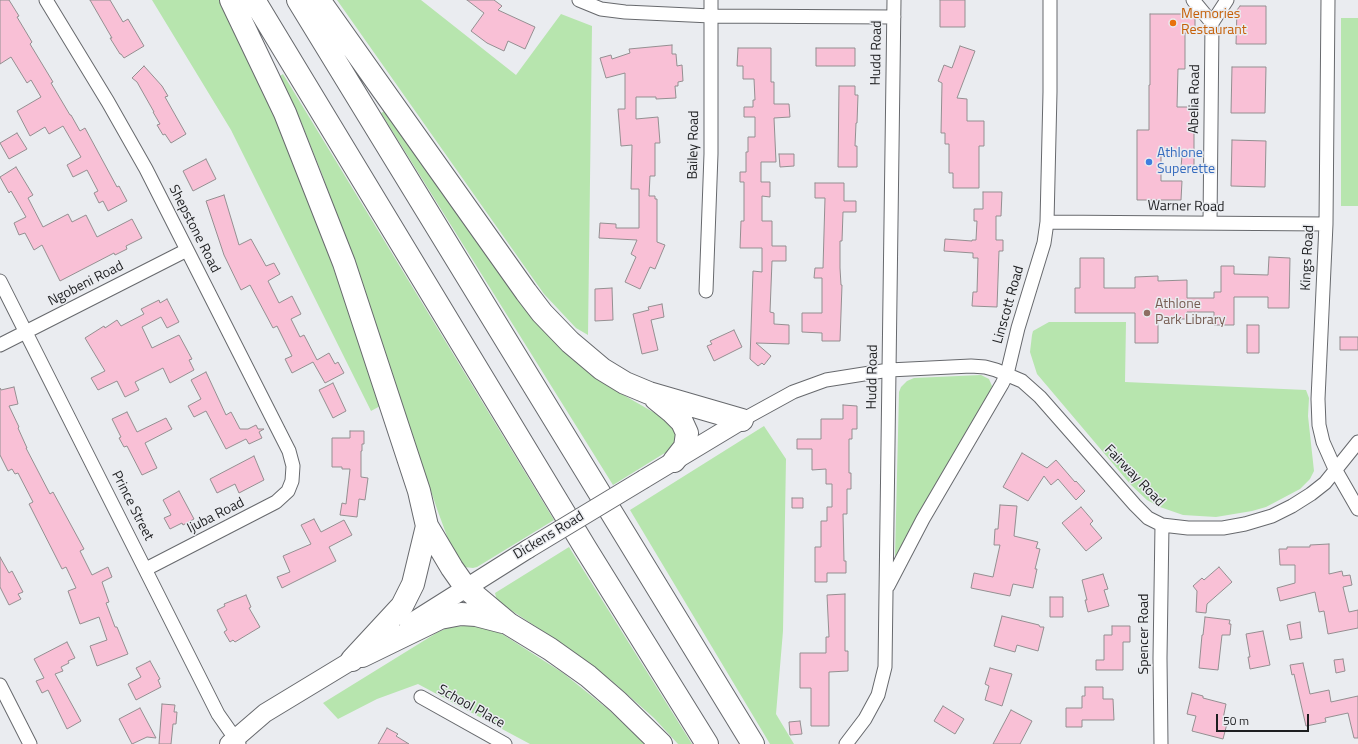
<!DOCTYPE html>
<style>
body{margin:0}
#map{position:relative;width:1358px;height:744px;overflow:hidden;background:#eaecf0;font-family:"Titillium Web",sans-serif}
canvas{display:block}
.scale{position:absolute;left:1216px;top:714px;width:93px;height:18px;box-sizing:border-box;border:2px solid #1d1e20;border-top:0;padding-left:5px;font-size:12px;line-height:14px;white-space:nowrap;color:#1d1e20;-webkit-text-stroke:3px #eaecf0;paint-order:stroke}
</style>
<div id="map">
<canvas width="1358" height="744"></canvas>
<div class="scale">50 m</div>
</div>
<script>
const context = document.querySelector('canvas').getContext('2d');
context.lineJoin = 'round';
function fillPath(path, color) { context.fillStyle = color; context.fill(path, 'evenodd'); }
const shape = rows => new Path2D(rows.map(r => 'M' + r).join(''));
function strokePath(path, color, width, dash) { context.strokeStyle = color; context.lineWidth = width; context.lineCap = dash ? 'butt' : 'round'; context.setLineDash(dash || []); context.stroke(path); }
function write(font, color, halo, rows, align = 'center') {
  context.font = font + ' "Titillium Web",sans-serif'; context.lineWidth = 3; context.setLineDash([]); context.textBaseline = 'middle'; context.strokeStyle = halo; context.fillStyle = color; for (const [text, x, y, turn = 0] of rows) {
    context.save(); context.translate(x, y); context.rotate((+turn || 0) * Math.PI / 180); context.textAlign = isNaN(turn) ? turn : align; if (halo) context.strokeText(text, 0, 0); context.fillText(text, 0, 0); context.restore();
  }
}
const green = shape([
 [152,0,221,0,255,69,307,194,382,405,371,411,231,130],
 [337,0,421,0,516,75,561,14,592,26,588,335,576,328,544,294],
 [1341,18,1358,18,1358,206,1341,206],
 [283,74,554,520,477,567,473,568,464,567,455,558,437,509,385,353,322,174,299,117,280,76],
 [385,111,613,389,674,424,677,428,676,446,613,485,381,113],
 [1049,322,1126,322,1125,382,1306,390,1309,398,1308,416,1314,471,1310,479,1300,489,1266,507,1252,511,1216,517,1183,515,1160,507,1147,500,1131,485,1037,374,1030,352,1032,335,1033,331],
 [981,375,989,379,992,386,991,389,895,557,899,392,901,387,907,381,914,378],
 [764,426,786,459,783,631,776,714,794,744,770,744,630,510],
 [569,547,692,744,678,744,654,718,612,681,567,647,497,601,495,593],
 [470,625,480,626,499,632,563,673,609,710,645,744,530,744,418,684,377,699,338,719,323,703,438,632,448,628]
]);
const building = shape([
 [0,0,9,0,19,16,17,17,32,42,30,44,53,82,51,83,70,115,71,115,80,131,85,128,117,187,119,186,127,201,108,211,103,201,99,203,94,193,98,191,87,170,73,177,67,165,81,157,63,126,49,134,45,127,30,136,17,111,41,97,31,80,27,83,11,57,0,64,0,0],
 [90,0,110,0,123,22,128,19,144,46,124,58,121,54,120,54,110,38,112,38,90,0],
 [467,0,494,0,502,6,498,10,535,27,525,49,508,41,504,51,487,43,471,31,484,13,467,0],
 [940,0,965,0,965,27,940,27,940,0],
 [1240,6,1266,6,1266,44,1236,44,1237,10,1240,6],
 [1150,14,1194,14,1195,15,1195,33,1185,33,1185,69,1178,69,1177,107,1194,107,1194,168,1181,168,1182,155,1161,155,1161,181,1182,181,1181,200,1137,200,1137,130,1149,130,1149,85,1150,85,1150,14],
 [672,45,672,54,676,54,677,66,682,65,683,81,678,82,678,86,675,86,676,98,656,99,656,97,636,97,636,119,658,117,660,143,655,143,655,176,650,176,649,196,655,196,655,199,657,199,657,242,665,245,655,269,650,267,640,289,625,282,636,257,631,254,637,240,599,238,600,223,616,224,616,228,639,228,639,189,631,189,632,145,621,146,618,109,625,109,625,73,606,78,600,58,611,55,612,59,630,53,629,49,672,45],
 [960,46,975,51,957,98,967,99,967,121,984,121,984,146,979,146,979,188,953,188,953,173,949,173,949,144,945,144,945,133,941,133,942,83,938,81,944,65,952,68,960,46],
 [738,48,771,48,771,82,774,82,774,104,789,104,790,117,774,118,776,162,761,162,761,182,770,182,770,197,762,196,762,221,772,221,772,246,786,246,786,261,772,261,770,312,774,313,774,324,789,325,789,344,756,343,771,356,764,365,762,363,758,366,750,359,753,271,762,272,762,248,740,248,741,221,744,221,744,182,740,182,740,172,746,172,746,152,748,152,748,137,755,137,755,117,744,117,744,107,753,107,753,100,755,100,754,79,743,79,743,66,737,66,738,48],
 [816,48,855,48,855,66,816,66,816,48],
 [144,66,162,86,168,96,165,97,186,134,171,143,165,134,163,135,157,125,160,124,153,112,154,112,137,82,132,78,144,66],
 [1232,67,1266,67,1265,113,1231,113,1232,67],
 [839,86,855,86,855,95,858,95,857,123,856,123,855,146,857,146,857,167,838,167,839,86],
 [17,133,27,149,9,159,0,143,17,133],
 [1232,140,1266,141,1265,187,1231,186,1232,140],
 [779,154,794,154,794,166,780,167,779,154],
 [206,159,216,179,193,191,183,171,206,159],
 [16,167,33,195,28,198,43,227,68,214,72,222,86,215,97,237,132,219,142,238,126,246,127,249,115,255,114,253,60,281,42,245,34,250,25,233,19,235,14,223,26,217,11,191,9,193,0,177,16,167],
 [815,183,844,183,844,201,856,201,856,212,843,212,842,241,840,241,840,268,841,285,842,285,840,341,822,341,822,333,802,332,802,313,822,313,822,278,814,278,815,268,823,268,825,198,815,198,815,183],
 [983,192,1002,192,1001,216,996,216,996,240,1003,240,1003,251,999,251,997,307,972,306,973,292,977,292,978,258,973,258,973,253,944,251,945,239,972,241,972,240,976,240,977,221,974,221,974,209,983,209,983,192],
 [224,195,239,245,251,239,266,266,274,263,280,274,268,281,279,303,292,296,301,314,291,319,300,337,304,335,317,360,329,353,335,364,338,362,344,373,325,383,313,362,292,373,285,359,292,356,277,326,273,328,250,285,241,290,224,255,206,201,224,195],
 [1269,257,1290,258,1289,308,1268,308,1268,297,1234,297,1234,325,1214,325,1214,312,1187,312,1187,319,1158,319,1158,343,1135,343,1135,313,1075,313,1075,288,1080,288,1080,258,1104,258,1104,288,1135,288,1135,277,1158,276,1158,281,1187,280,1187,298,1214,298,1214,292,1221,292,1221,266,1234,266,1234,274,1268,275,1269,257],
 [612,288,613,320,595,321,595,289,612,288],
 [167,299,179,322,167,328,161,317,142,327,152,348,179,335,192,359,189,360,194,370,170,383,163,368,135,382,139,390,125,397,117,381,98,390,91,378,105,371,85,338,104,326,105,328,117,320,121,326,144,314,141,309,159,300,160,303,167,299],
 [662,304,664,317,651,320,658,350,642,354,633,314,649,310,648,307,662,304],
 [1247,325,1259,325,1259,353,1247,353,1247,325],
 [734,330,742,347,714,361,707,346,712,344,710,341,734,330],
 [1340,337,1358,337,1358,350,1340,350,1340,337],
 [206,372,226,415,231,412,240,429,248,429,256,425,258,429,264,429,259,432,262,438,249,444,246,439,226,449,206,411,194,417,188,406,201,399,191,380,206,372],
 [333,383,346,411,333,418,319,390,333,383],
 [14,387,18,404,9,406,19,427,18,428,27,448,26,448,50,494,53,492,84,549,80,551,92,575,108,567,112,577,102,582,109,602,106,603,115,627,117,627,128,654,97,666,90,646,107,640,99,617,80,624,68,591,76,588,66,567,62,569,29,504,33,502,18,473,15,474,12,469,8,471,0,455,0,388,1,390,14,387],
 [843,405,857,406,857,429,852,429,852,439,849,439,849,473,851,473,851,489,847,489,847,514,843,514,844,561,846,561,846,573,827,573,827,582,815,582,815,547,821,547,821,521,827,521,827,507,832,507,832,484,826,484,826,469,812,470,812,449,797,449,797,439,821,439,821,419,843,419,843,405],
 [127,412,137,432,166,418,172,429,145,443,157,468,142,475,127,446,124,447,119,438,121,437,112,419,127,412],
 [350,431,364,431,364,444,362,444,362,451,361,451,361,477,368,478,365,500,359,499,357,517,340,515,342,503,346,504,350,469,342,469,342,467,332,467,332,438,350,438,350,431],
 [1022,453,1047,468,1056,460,1075,482,1076,481,1085,491,1076,500,1058,479,1051,485,1044,476,1028,501,1003,487,1022,453],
 [254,456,264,480,239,493,235,484,217,493,210,479,254,456],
 [179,491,194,519,183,525,182,523,170,529,164,518,171,515,163,500,179,491],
 [792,498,803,498,803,508,792,508,792,498],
 [1000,505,1017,506,1014,536,1038,542,1036,548,1040,549,1035,569,1037,569,1033,588,1013,584,1010,596,971,588,974,573,993,577,1000,545,994,545,995,529,998,529,1000,505],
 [1081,507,1093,521,1090,524,1102,538,1086,551,1062,523,1081,507],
 [314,519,321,532,344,520,352,535,329,547,336,561,282,588,277,577,290,572,283,556,311,544,301,525,314,519],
 [1329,544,1329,574,1342,571,1343,576,1350,575,1352,585,1343,587,1349,612,1358,610,1358,628,1328,634,1324,611,1319,612,1315,592,1280,601,1277,588,1295,583,1295,565,1280,565,1279,549,1287,549,1287,547,1310,547,1310,545,1329,544],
 [0,557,9,573,12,571,23,592,18,594,21,599,9,605,0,587,0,557],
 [1219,567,1232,582,1207,604,1206,613,1196,612,1197,591,1193,586,1202,578,1204,580,1219,567],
 [1103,574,1108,589,1104,590,1109,606,1088,612,1085,600,1087,600,1082,580,1103,574],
 [845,594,845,651,848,651,848,671,829,672,829,726,811,726,811,688,800,688,800,653,826,653,826,637,829,637,827,595,845,594],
 [246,595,251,607,249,608,260,627,235,642,233,640,230,642,224,632,227,630,217,610,225,606,224,604,246,595],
 [1050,597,1063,597,1063,617,1050,617,1050,597],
 [1002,616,1039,625,1040,627,1044,627,1038,651,1017,645,1015,652,994,646,1002,616],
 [1205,617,1230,620,1229,624,1231,624,1230,635,1222,635,1218,670,1199,668,1202,635,1203,635,1205,617],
 [1300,622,1302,638,1290,640,1287,625,1300,622],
 [1112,626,1130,626,1130,642,1123,642,1123,670,1096,670,1096,660,1104,660,1104,635,1112,635,1112,626],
 [1263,631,1270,665,1250,669,1248,657,1250,657,1246,634,1263,631],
 [67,642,75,658,68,661,69,663,61,667,63,671,55,674,81,721,67,729,48,690,42,693,36,681,44,678,34,659,67,642],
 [1343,659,1345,671,1336,673,1334,660,1343,659],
 [150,661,160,679,158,680,161,687,136,700,128,684,141,677,136,668,150,661],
 [1303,663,1310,694,1329,690,1331,702,1358,696,1358,738,1354,738,1348,713,1325,718,1326,722,1306,726,1294,674,1292,675,1290,665,1303,663],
 [990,668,1012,674,1002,706,985,700,989,686,985,684,990,668],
 [1085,687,1103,687,1103,699,1113,699,1114,720,1082,720,1082,727,1066,727,1066,708,1082,708,1082,696,1085,696,1085,687],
 [1192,693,1203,696,1203,698,1226,704,1223,719,1228,720,1223,739,1192,731,1196,716,1187,714,1192,693],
 [162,704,175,705,174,712,177,712,176,724,173,724,171,744,159,744,162,704],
 [943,706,964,719,955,734,934,721,943,706],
 [140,708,156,738,147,737,132,744,119,719,140,708],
 [1011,710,1032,721,1020,744,993,744,1011,710],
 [800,721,802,734,790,735,789,722,800,721],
 [387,728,398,734,396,736,409,744,378,744,387,728]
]);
const street = shape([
 [46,0,108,102,146,169,289,451,293,466,292,481,288,491,276,502,146,569],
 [579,0,601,9,625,12,711,16,894,17],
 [1193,0,1212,23],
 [1328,0,1326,224,1318,399,1319,425,1323,442,1335,469,1358,509],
 [1212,23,1227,0],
 [1047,222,1326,224],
 [1210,223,1212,23],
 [0,281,218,714,239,744],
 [706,291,711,154,711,0],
 [0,345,187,250],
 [742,420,793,392,826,380,889,370,971,366,985,367,996,370,1022,381,1040,397,1135,505,1148,518,1162,525,1188,528,1223,528,1245,524,1272,516,1292,506,1311,494,1325,483,1358,442],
 [888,586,923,519,1002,384,1007,374,1018,328,1044,243,1047,222,1050,92,1050,0],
 [0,685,30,744],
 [421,697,505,744],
 [846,744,865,719,878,695,885,667,894,0],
 [1161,744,1160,658,1162,525]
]);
const secondary = shape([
 [644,479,742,420],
 [409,624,528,549],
 [229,744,265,713,364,653]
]);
const highway = shape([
 [231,0,285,113,344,263,419,491,427,526,413,584,402,606,352,660],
 [254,0,586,549,707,744],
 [298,0,753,744],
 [319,0,526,292,542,313,570,342,602,369,625,383,649,393,742,420],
 [656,399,672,412,682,422,687,433,685,447,674,461],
 [427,526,452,568,466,588,509,624,550,649,588,676,618,702,661,744],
 [362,656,440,618,461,614,476,615,503,622]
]);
const secondaryBridge = shape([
 [528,549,644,479]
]);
const markers = [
 [1173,23,4,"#e8710a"],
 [1149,162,4,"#3f7fe0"],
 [1147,313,4,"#8d6e63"]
];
const foodNames = [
 ["Memories",1181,15],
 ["Restaurant",1181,31]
];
const streetNames = [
 ["Hudd Road",877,53,-89],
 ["Abelia Road",1195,99,-89],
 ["Bailey Road",694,145,-89],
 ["Warner Road",1186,207,1],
 ["Shepstone Road",194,229,63],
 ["Kings Road",1308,258,-87],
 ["Ngobeni Road",86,284,-27],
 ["Linscott Road",1009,305,-74],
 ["Hudd Road",873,377,-89],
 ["Fairway Road",1134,476,46],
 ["Prince Street",132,506,63],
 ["Ijuba Road",216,516,-27],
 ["Dickens Road",549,536,-31],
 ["Spencer Road",1145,634,-90],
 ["School Place",471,707,29]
];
const shopNames = [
 ["Athlone",1157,154],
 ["Superette",1157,170]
];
const educationNames = [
 ["Athlone",1155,305],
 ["Park Library",1155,321]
];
fillPath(green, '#b7e5ae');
fillPath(building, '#f9c0d6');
strokePath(building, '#948f91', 1);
strokePath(street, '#67696d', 15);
strokePath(secondary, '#67696d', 20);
strokePath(highway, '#67696d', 24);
strokePath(street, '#fff', 13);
strokePath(secondary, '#fff', 18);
strokePath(highway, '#fff', 22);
strokePath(secondaryBridge, '#67696d', 20, []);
strokePath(secondaryBridge, '#fff', 18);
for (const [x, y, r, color] of markers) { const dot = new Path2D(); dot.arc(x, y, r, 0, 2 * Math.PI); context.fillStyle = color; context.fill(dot); strokePath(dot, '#eaecf0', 1.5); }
write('14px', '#c56008', '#eaecf0', foodNames, 'left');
write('14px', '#1d1e20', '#eaecf0', streetNames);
write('14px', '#366cbe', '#eaecf0', shopNames, 'left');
write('14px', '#785e54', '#eaecf0', educationNames, 'left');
</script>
